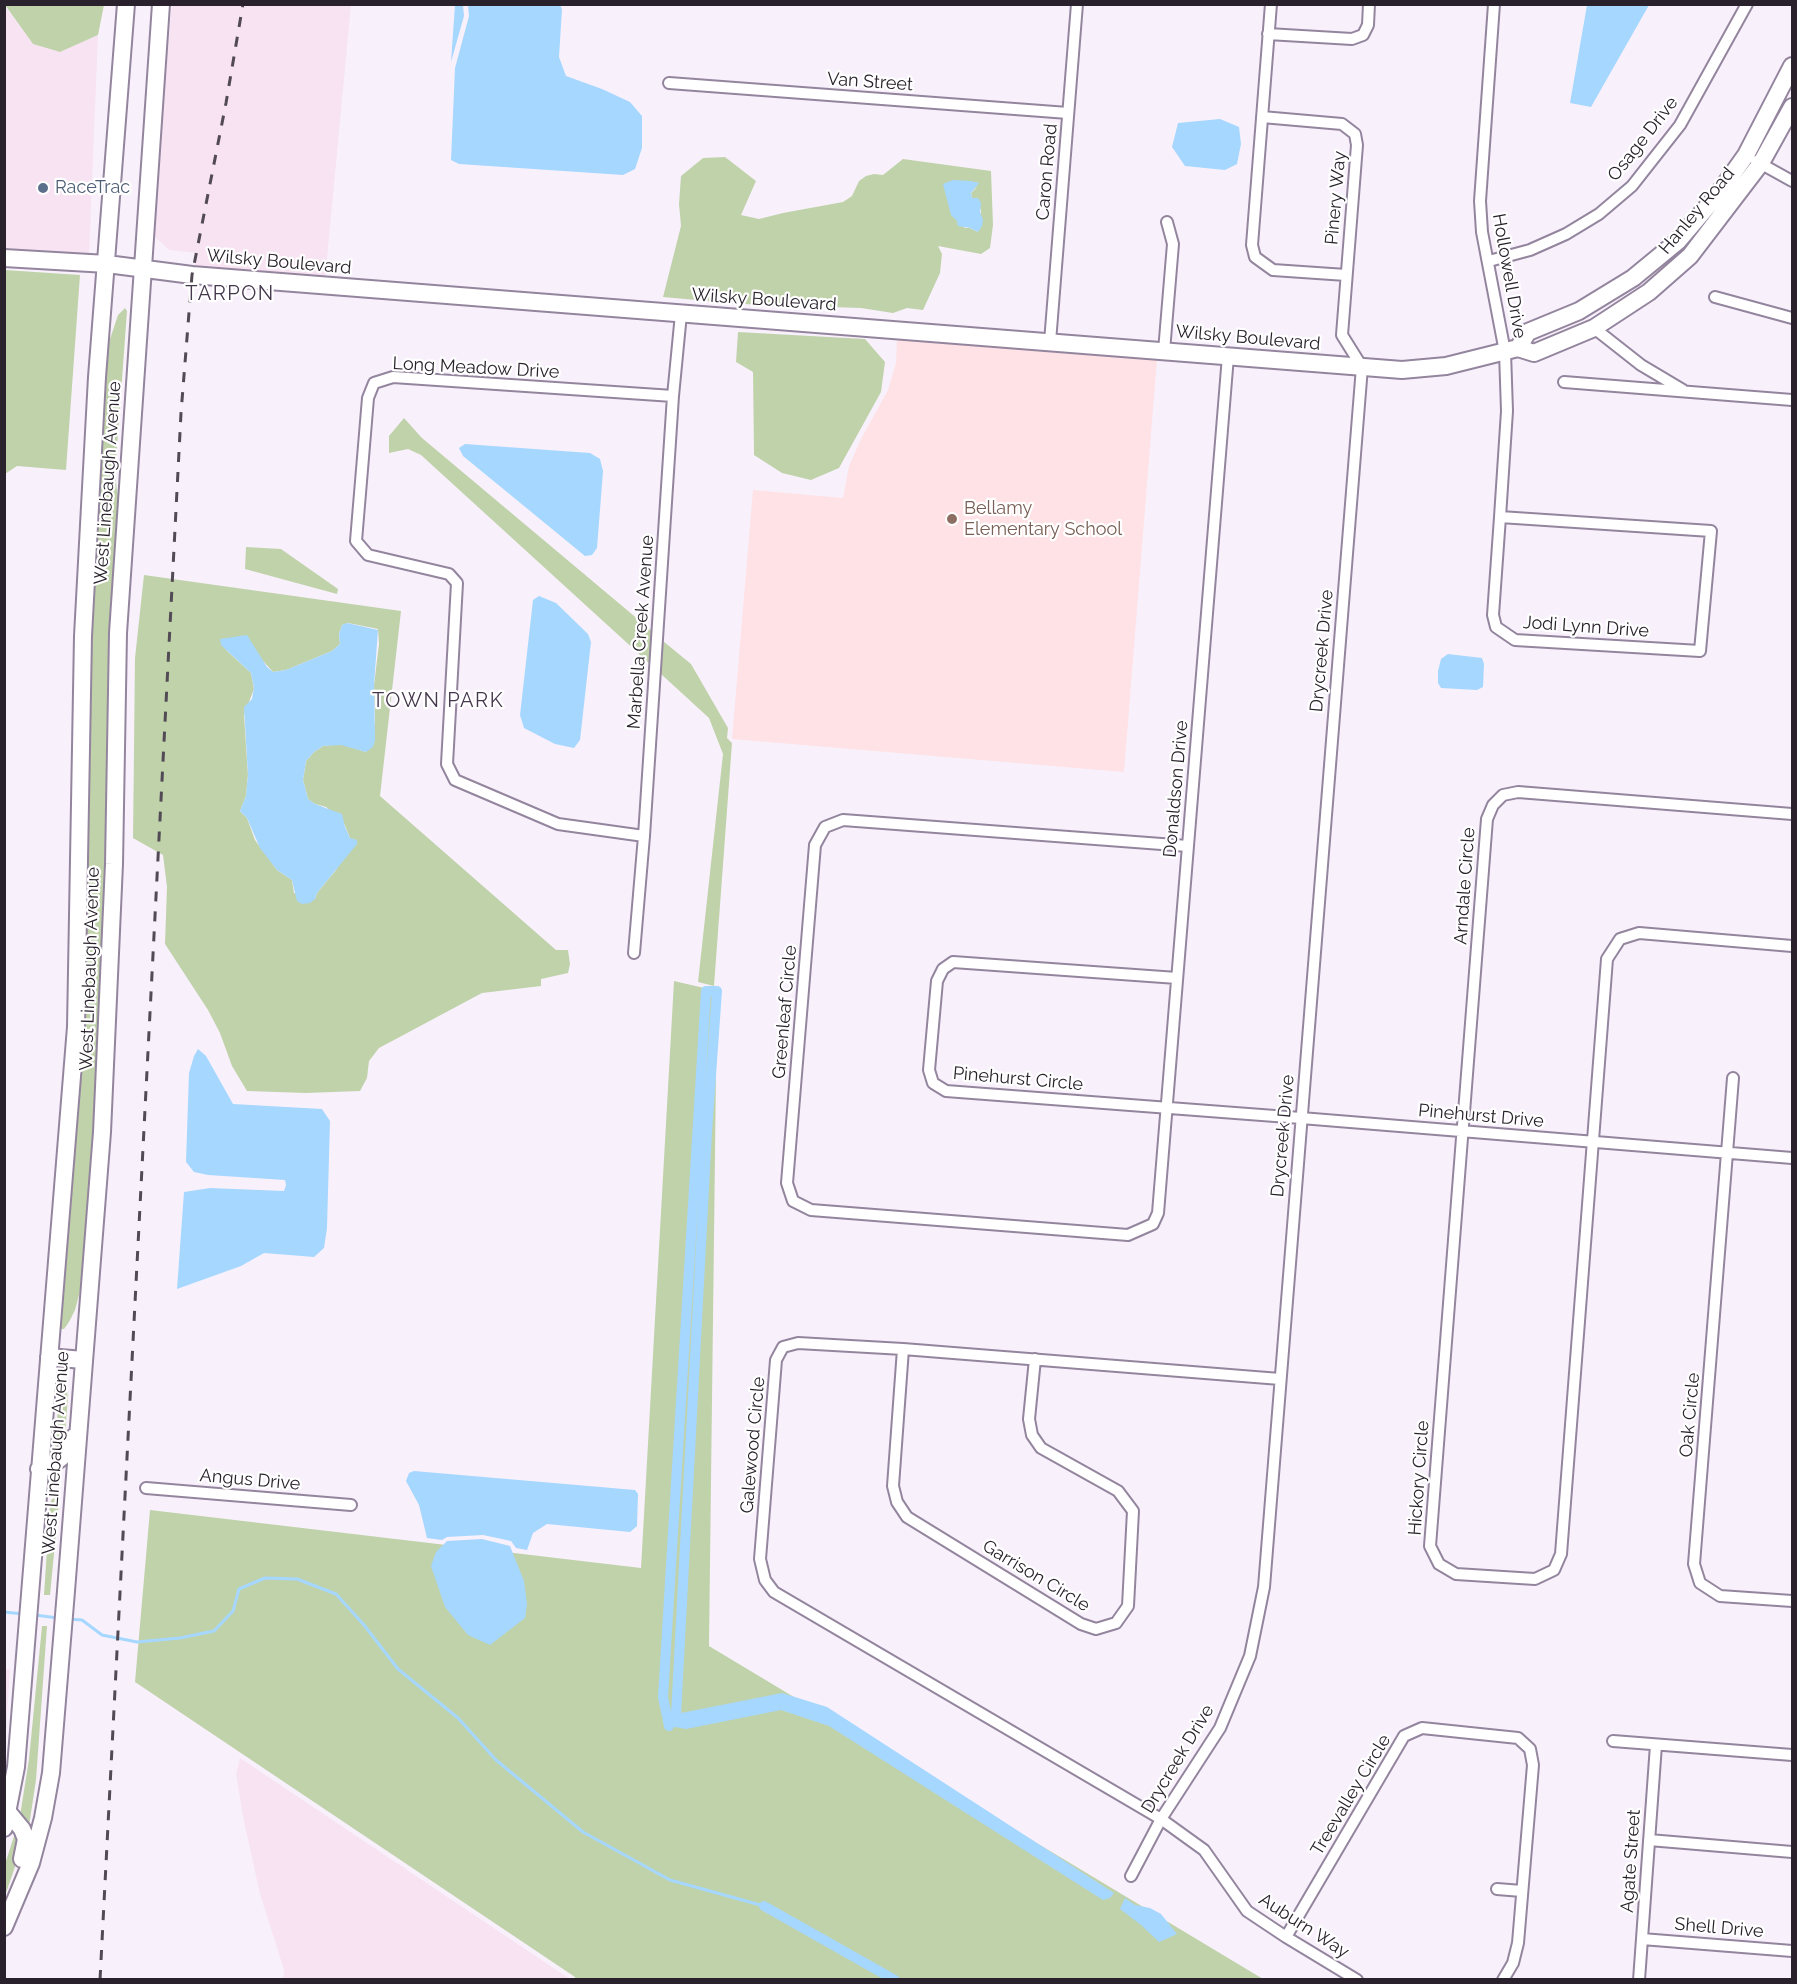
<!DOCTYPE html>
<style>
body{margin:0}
#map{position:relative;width:1797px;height:1984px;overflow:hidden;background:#f8f1fc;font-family:Raleway,sans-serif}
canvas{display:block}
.frame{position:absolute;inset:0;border:6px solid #29222c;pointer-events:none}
</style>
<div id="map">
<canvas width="1797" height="1984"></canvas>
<div class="frame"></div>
</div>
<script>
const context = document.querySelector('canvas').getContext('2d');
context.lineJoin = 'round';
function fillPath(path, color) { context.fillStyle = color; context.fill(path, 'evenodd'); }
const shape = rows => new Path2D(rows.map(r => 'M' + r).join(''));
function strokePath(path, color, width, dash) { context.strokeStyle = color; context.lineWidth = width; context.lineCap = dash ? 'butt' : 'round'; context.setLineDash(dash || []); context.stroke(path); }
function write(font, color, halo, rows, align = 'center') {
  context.font = font + ' Raleway,sans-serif'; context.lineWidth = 4.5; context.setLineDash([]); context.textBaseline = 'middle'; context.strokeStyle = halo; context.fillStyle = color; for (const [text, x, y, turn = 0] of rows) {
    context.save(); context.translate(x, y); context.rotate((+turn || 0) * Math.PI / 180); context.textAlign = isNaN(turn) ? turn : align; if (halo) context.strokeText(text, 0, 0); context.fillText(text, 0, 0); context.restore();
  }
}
const commercial = shape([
 [4,5,33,44,60,52,98,35,89,257,5,252],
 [172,5,351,5,325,280,193,270,197,253,169,250,155,237,155,188],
 [10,1669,5,1746,5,1670],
 [240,1758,570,1979,283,1979,284,1970,260,1894,243,1817,236,1774]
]);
const education = shape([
 [897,338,1157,359,1124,772,732,739,753,490,843,498,849,466,861,439,888,390,896,363]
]);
const green = shape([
 [5,5,104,5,98,35,60,52,33,44],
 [725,157,756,181,741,215,759,219,783,213,843,202,852,196,859,181,866,176,874,174,883,175,903,159,991,171,993,225,990,248,981,254,938,246,942,254,940,273,923,310,907,308,893,313,861,308,741,304,663,297,681,226,679,204,681,176,703,158],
 [978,186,971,193,972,198,975,199,981,210,978,232,970,228,965,228,951,214,950,208],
 [5,270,80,275,66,470,17,466,5,474],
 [125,308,127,311,115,475,119,503,104,992,84,1276,75,1310,69,1322,64,1329,61,1329,60,1328,99,441,108,345,118,315],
 [738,332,865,339,885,362,881,392,839,468,811,480,782,473,754,455,753,372,736,362],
 [404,418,422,438,652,631,649,663,421,455,408,449,389,453,389,436],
 [246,547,281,549,338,589,337,594,245,569],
 [144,575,401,611,380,796,556,950,568,950,570,964,568,973,541,979,541,986,482,993,379,1048,369,1061,367,1078,360,1091,306,1093,247,1091,232,1066,220,1033,208,1010,165,944,167,887,163,855,133,838,135,658],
 [348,623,378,629,379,644,374,685,375,723,366,752,341,744,323,746,314,752,306,761,303,780,308,799,315,804,326,807,343,821,350,838,336,870,317,893,315,899,294,893,292,880,277,870,255,840,247,818,240,811,246,796,248,775,244,715,254,689,251,673,226,650,263,661,273,672,286,670,332,651,340,644,339,634,342,625],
 [663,641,691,664,728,728,727,738,732,743,714,986,698,982,723,754,709,718,661,674],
 [674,981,717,991,709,1646,1263,1979,575,1979,575,1977,135,1682,150,1510,641,1568],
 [64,1390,67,1392,68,1397,64,1447,58,1450,55,1447,59,1393],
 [56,1498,59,1502,50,1595,44,1595,50,1503,52,1499],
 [42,1626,47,1626,36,1780,29,1826,20,1816,29,1759],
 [16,1830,20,1852,5,1896,5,1864]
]);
const water = shape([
 [455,5,463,5,464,16,451,62],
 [468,5,560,5,562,9,559,57,566,76,602,89,630,102,642,116,642,148,635,169,623,175,459,164,451,160,455,68,469,16],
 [1587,5,1649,5,1591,107,1570,103],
 [1220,119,1239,127,1241,144,1237,164,1225,170,1185,166,1172,147,1178,123],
 [953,180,971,181,979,183,971,193,972,198,978,198,981,203,980,212,983,220,982,226,978,232,970,228,958,226,957,221,951,215,943,184],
 [465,444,590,453,600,459,603,471,597,548,592,555,585,556,463,456,459,448],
 [539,596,556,603,588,634,591,642,580,740,574,748,555,744,524,728,520,715,533,600],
 [347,623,378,630,374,685,375,740,373,747,366,752,341,745,323,746,314,752,306,761,303,780,308,799,315,804,342,814,345,827,350,838,357,840,357,844,317,893,315,899,310,903,302,904,297,901,292,880,277,870,260,848,247,818,240,811,246,796,248,775,244,707,252,699,254,688,251,673,221,645,220,639,247,635,267,667,273,672,286,670,332,651,340,644,339,634,342,625],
 [1448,654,1482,658,1484,664,1483,687,1477,690,1441,688,1438,683,1438,671,1441,659],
 [198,1049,206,1056,233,1104,322,1109,330,1121,327,1228,324,1248,314,1257,264,1253,241,1266,177,1289,184,1192,210,1188,284,1191,286,1185,285,1180,208,1175,194,1172,186,1162,189,1073,194,1056],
 [414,1471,635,1490,638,1494,637,1526,630,1532,547,1524,533,1533,527,1550,516,1548,511,1541,483,1535,447,1537,442,1540,427,1538,419,1505,406,1481,409,1473],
 [482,1539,510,1546,524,1581,527,1604,525,1618,490,1645,468,1635,445,1607,431,1566,436,1552,447,1541],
 [782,1693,827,1707,1114,1893,1110,1898,1103,1900,829,1726,781,1710,686,1729,669,1726,676,1714],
 [1125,1898,1135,1905,1150,1908,1161,1914,1177,1934,1159,1942,1141,1925,1120,1909]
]);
const stream = shape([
 [4,1612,23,1614],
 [35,1615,58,1618],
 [68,1619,82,1620,102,1635,137,1642,180,1638,214,1631,233,1611,239,1589,265,1578,297,1579,336,1594,364,1625,398,1669,458,1718,496,1760,583,1832,670,1880,764,1906]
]);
const canal = shape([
 [669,1726,663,1697,706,991,717,991,707,1132,676,1715],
 [764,1906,895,1980]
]);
const minor = shape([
 [1271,4,1252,245,1255,257,1273,270,1346,275],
 [1494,4,1480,201,1482,232,1505,352,1507,411,1500,517],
 [1268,34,1352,39,1363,35,1368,25,1369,4],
 [669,83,1068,113],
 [1756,161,1792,181],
 [1489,261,1530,250,1566,234,1599,214,1632,186,1680,125,1747,4],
 [1715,297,1792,318],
 [1594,328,1641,365,1683,390],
 [1050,342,1077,4],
 [1164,351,1173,244,1167,222],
 [1564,382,1792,400],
 [1500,517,1711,531,1700,651,1515,640,1496,627,1493,615,1500,517],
 [1792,814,1518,792,1503,795,1493,805,1487,819,1430,1546,1439,1564,1456,1574,1535,1579,1554,1570,1561,1554,1607,959,1620,939,1639,933,1792,946],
 [644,836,558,824,455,780,447,764,457,583,449,574,368,555,356,541,368,398,374,383,393,377,673,396],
 [1188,846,843,820,825,827,815,845,787,1183,793,1201,811,1210,1128,1235,1153,1224,1158,1213,1228,356],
 [634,953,644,836,673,396,681,314],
 [1177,978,953,962,943,969,937,981,929,1070,933,1083,946,1091,1301,1118,1792,1158],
 [1733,1078,1694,1564,1700,1583,1720,1596,1792,1601],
 [903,1349,893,1486,897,1502,907,1517,1081,1624,1096,1629,1116,1623,1128,1606,1133,1511,1118,1491,1041,1448,1032,1435,1029,1419,1035,1359],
 [1280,1379,903,1349,798,1343,783,1347,776,1360,760,1559,765,1580,774,1592,1161,1819,1204,1850,1247,1911,1286,1937,1357,1980],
 [146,1488,351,1505],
 [1613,1741,1792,1755],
 [1649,1840,1792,1852],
 [1131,1876,1161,1819,1220,1728,1250,1656,1264,1587,1362,367,1342,335,1357,145,1355,134,1342,124,1262,117],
 [1497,1889,1522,1891],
 [1286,1937,1404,1736,1422,1728,1518,1738,1530,1749,1533,1765,1518,1943,1513,1963,1503,1980],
 [1642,1939,1792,1951],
 [1639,1980,1656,1745]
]);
const secondary = shape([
 [4,258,107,264,192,275,1402,370,1446,366,1518,348],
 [1518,348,1528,332,1579,311,1633,278,1678,241,1719,193,1746,155,1792,66],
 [1518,348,1534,353,1594,328,1649,292,1690,256,1761,163,1792,107],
 [49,1357,83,1360],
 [39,1469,50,1466,62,1457,74,1437],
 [8,1812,22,1829,26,1839,22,1859],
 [4,1828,16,1767,76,1027,83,636,97,377,126,4],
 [4,1927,31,1863,43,1818,51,1773,66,1591,102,1132,114,864,118,633,161,4]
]);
const rail = shape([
 [100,1980,181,413,192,275,226,103,243,4]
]);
const markers = [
 [43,188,6,"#5c6f8a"],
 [952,519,6,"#8d6e63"]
];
const streetNames = [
 ["Van Street",870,82,4],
 ["Osage Drive",1643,139,-52],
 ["Caron Road",1047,172,-85],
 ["Pinery Way",1336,198,-85],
 ["Hanley Road",1697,211,-50],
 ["Wilsky Boulevard",279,262,5],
 ["Hollowell Drive",1509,276,80],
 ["Wilsky Boulevard",764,300,4],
 ["Wilsky Boulevard",1248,338,5],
 ["Long Meadow Drive",476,368,3],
 ["West Linebaugh Avenue",108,483,-86],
 ["Jodi Lynn Drive",1586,627,4],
 ["Marbella Creek Avenue",641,632,-86],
 ["Drycreek Drive",1322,651,-85],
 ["Donaldson Drive",1176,789,-85],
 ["Arndale Circle",1465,886,-86],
 ["West Linebaugh Avenue",90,969,-88],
 ["Greenleaf Circle",785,1012,-85],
 ["Pinehurst Circle",1018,1079,5],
 ["Pinehurst Drive",1481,1116,5],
 ["Drycreek Drive",1283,1136,-85],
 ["Oak Circle",1690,1415,-85],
 ["Galewood Circle",753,1445,-85],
 ["West Linebaugh Avenue",56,1453,-86],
 ["Hickory Circle",1419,1478,-86],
 ["Angus Drive",250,1480,5],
 ["Garrison Circle",1036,1576,31],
 ["Drycreek Drive",1178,1759,-59],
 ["Treevalley Circle",1351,1795,-59],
 ["Agate Street",1631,1861,-86],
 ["Auburn Way",1304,1926,33],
 ["Shell Drive",1719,1928,5]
];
const serviceNames = [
 ["RaceTrac",55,188]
];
const educationNames = [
 ["Bellamy",964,509],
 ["Elementary School",964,530]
];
const neighbourhoodNames = [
 ["TARPON",230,294],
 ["TOWN PARK",438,701]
];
fillPath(commercial, '#f8e3f2');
fillPath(education, '#fee2e5');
fillPath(green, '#c0d2aa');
fillPath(water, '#a6d7ff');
strokePath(stream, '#a6d7ff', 3);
strokePath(canal, '#a6d7ff', 10);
strokePath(minor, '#94859e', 14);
strokePath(secondary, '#94859e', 20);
strokePath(minor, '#fff', 10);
strokePath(secondary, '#fff', 16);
strokePath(rail, '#524b56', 3, [10, 10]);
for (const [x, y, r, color] of markers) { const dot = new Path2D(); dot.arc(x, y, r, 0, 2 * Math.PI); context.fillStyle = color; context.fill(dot); strokePath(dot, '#fff', 2); }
write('18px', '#29222c', '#fff', streetNames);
write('18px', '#4e5e75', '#fff', serviceNames, 'left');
write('18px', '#785e54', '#fff', educationNames, 'left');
context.letterSpacing = '1.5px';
write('20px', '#45374d', '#fff', neighbourhoodNames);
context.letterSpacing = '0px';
</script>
